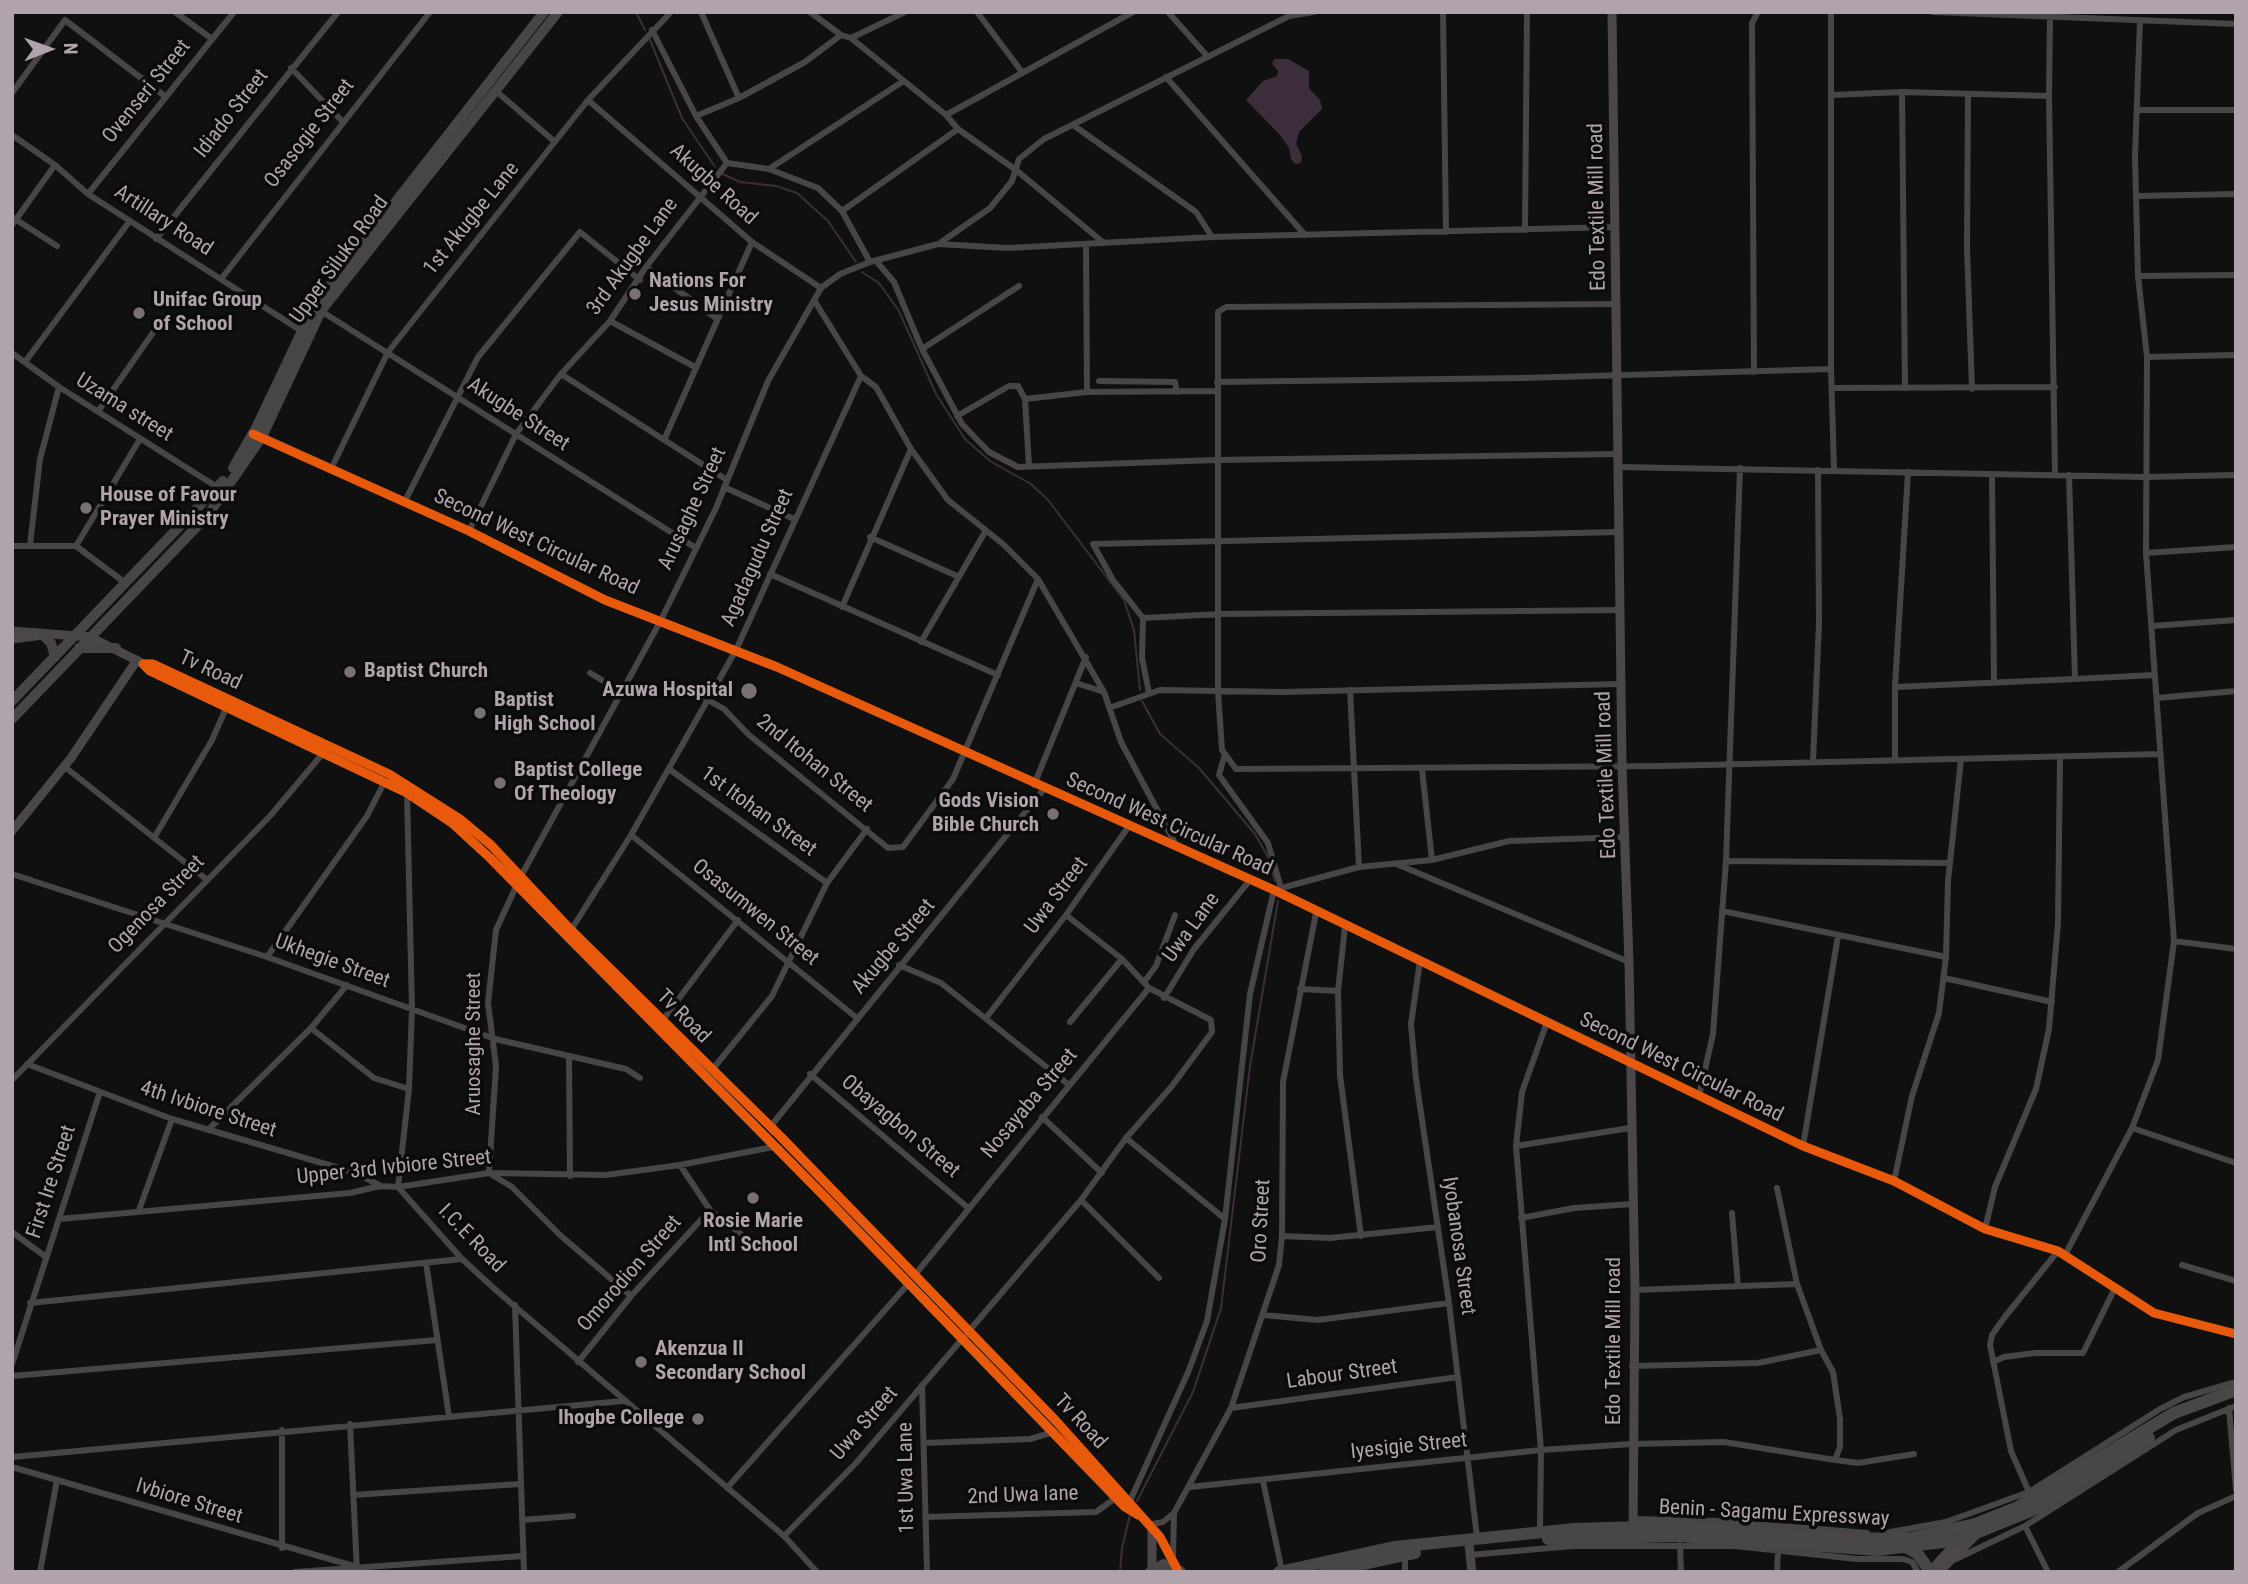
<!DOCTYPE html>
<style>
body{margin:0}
#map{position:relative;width:2248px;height:1584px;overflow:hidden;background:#111010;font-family:"Roboto Condensed",sans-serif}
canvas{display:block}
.frame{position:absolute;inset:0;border:14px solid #b0a3ac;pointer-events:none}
.north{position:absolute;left:14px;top:14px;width:70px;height:70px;-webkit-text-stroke:5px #0c0b0b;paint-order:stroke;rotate:89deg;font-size:19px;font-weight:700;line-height:28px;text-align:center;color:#b0a3ac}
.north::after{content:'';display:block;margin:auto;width:24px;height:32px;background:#b0a3ac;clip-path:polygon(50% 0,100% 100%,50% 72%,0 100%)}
</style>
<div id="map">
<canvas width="2248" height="1584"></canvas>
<div class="frame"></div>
<div class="north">N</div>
</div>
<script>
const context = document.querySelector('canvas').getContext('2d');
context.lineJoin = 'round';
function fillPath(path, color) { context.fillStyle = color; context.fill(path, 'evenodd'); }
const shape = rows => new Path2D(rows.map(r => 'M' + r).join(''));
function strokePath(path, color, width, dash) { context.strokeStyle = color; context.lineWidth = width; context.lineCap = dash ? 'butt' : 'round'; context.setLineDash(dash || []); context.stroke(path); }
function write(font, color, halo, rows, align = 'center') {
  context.font = font + ' "Roboto Condensed",sans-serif'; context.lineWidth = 7; context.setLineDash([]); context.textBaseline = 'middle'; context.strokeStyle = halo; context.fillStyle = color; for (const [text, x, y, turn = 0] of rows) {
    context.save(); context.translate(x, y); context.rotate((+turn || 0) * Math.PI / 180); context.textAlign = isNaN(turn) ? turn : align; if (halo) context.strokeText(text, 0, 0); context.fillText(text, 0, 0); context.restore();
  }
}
const water = shape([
 [1274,59,1288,59,1309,71,1309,88,1320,100,1322,109,1299,132,1296,144,1302,156,1301,163,1295,164,1291,159,1289,148,1280,135,1246,100,1263,81,1277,76,1278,71,1272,64]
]);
const stream = shape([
 [636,12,645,30],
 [650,40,682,118,715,167],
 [723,174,740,182,776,186,797,193,828,221,856,262],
 [862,272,879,283,899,311,936,394,965,439,990,461,1031,484,1048,500,1124,600,1134,630,1140,690],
 [1142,701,1160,734,1199,768,1255,834,1267,855,1275,881],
 [1137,1501,1193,1392,1221,1308,1250,1066,1278,901],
 [1120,1572,1122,1548,1130,1515]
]);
const street = shape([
 [175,12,212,39],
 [701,12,739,98],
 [810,12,841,35,851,38,946,115,958,129,1016,170,1104,243],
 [977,12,1022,72],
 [1168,12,1208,57],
 [1443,12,1446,232],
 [1831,12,1831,369,1834,469],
 [1933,12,2236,24],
 [2050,16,2049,96,2055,475],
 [652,30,696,116,739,98,805,62,841,35],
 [851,38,905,12],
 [291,68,342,121],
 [1166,77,1305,235],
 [496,91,555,142],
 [1902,92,1905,388],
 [12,93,65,20,166,97],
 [1968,94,1967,249,1972,389],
 [1832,95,1902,92,2049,96],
 [588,100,752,242,821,288],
 [2139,110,2236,110],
 [946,115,1133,12],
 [696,116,727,163],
 [1073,125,1196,212,1212,237],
 [12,135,55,165,88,194,300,330],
 [769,169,902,82],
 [88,194,234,12],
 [2137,196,2236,194],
 [842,211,958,129],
 [12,217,57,246],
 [12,225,55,165],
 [1525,230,1527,12],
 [156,239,338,12],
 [940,243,990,208,1012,181,1019,159,1044,139,1289,16,1314,12],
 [1086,245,1087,392],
 [877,262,894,282,922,349,962,424,989,452,1018,467,1216,460,1619,454],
 [646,267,716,318],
 [2138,276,2236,275],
 [221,279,430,12],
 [814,300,861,376,876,387,911,449,948,500,1003,544,1038,579,1104,692,1121,742,1176,845],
 [1617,304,1226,307,1218,312,1218,691,1222,750,1236,769,1663,766,2160,754],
 [321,311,696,548],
 [610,321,695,367],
 [922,349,1019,286],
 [12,353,59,387,217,487],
 [2147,357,2236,355],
 [25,362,129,222],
 [1754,372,1752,23,1758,12],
 [561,374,727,480],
 [1099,381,1175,382,1177,392],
 [1217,382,1523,378,1831,369],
 [1832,388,2055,387],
 [99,410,159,324],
 [957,416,1009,386,1018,386,1025,399],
 [664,440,752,242],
 [1029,466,1025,399,1087,392,1217,391],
 [1618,467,2146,477,2236,475],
 [331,469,388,352,588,100,671,12],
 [1992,475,1994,682],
 [724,487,794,519],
 [405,501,478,357,580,232,640,280],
 [469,531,516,434,561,374,610,321,646,267,727,163,769,169,818,188,842,211,870,262],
 [870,537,957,576],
 [30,545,40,459,59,387],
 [12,546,76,546,124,582],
 [76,546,140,439],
 [2146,553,2236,547],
 [770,574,998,675],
 [842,607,911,449],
 [1143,618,1220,614,1621,610],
 [2152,626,2236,620],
 [921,642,985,532],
 [590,673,622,692],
 [2075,679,2155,675],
 [1076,683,1104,692],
 [1895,687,2075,679,2069,475],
 [1350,690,1359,867],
 [1149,693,1142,658,1143,618,1113,580,1093,544,1619,532],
 [2157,698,2236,691],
 [706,699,724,709,749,735,888,848,903,847,953,779,1038,579],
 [1109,708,1160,690,1282,692,1621,684],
 [1224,757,1219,775,1268,843,1281,888],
 [1895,759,1895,687,1908,472],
 [1813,761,1819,623,1818,470],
 [65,767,206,879],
 [669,769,827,883],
 [1422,769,1432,860],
 [1034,785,1086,657],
 [407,793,412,1009,409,1089,398,1187,462,1259,498,1292,784,1536,817,1572],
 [631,835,857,1018],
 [154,838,212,740,227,706],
 [1726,861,1950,863],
 [1399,865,1629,962],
 [12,874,267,957,495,1039,626,1069,640,1078],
 [1722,911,1946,957],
 [1345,927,1338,991,1340,1075,1361,1236],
 [571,930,631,835,736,650,861,376],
 [2174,941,2236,949],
 [267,957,367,816,385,781],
 [1420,961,1411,1024,1416,1079,1449,1303,1477,1537],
 [899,965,941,983,1069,1085],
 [1944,978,2052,1002],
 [1144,982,1156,966,1175,915],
 [1300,989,1338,991],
 [1164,998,1194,949,1250,880],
 [986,1018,1066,915,1129,826],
 [662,1021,738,920],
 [1070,1022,1122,959],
 [311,1028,374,1078,409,1089],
 [569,1058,570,1176],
 [1631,1061,1803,1146,1894,1181,1985,1229,2058,1251,2154,1313,2236,1334],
 [27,1064,172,1119,356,1173,379,1185],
 [712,1070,772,996,827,883,867,829],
 [810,1074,967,1207],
 [12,1080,271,815,324,752],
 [1699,1096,1713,1034,1726,861,1740,468],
 [1042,1117,1102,1173],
 [770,1127,1044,789],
 [2132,1128,2236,1163],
 [208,1130,311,1028,347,985],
 [1126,1138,1225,1219],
 [1516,1146,1630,1128],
 [1803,1146,1838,936],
 [680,1165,710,1210,755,1245],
 [1894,1181,1912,1096,1939,1013,1946,957,1948,881,1961,759],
 [1081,1200,1159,1278],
 [139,1210,172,1119],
 [1732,1213,1738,1286],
 [1521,1218,1574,1208,1633,1204],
 [59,1219,350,1193,380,1186,398,1187,489,1173,606,1175,680,1165,773,1147],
 [1985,1229,1995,1187,2036,1089,2049,1029,2058,923,2060,759],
 [12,1232,46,1257],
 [1282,1236,1330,1238,1438,1227],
 [2065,1255,2132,1128,2158,1060,2174,941,2146,553,2147,357,2138,276,2135,156,2140,20],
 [426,1263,449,1416],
 [2182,1265,2236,1281],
 [914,1276,1149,988,1122,959,1066,915],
 [1635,1290,1797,1284],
 [631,1296,560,1235,512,1187,489,1173,496,1066,488,1003,496,930,520,878,661,620,716,508,768,381,821,288,840,274,870,262,938,244,1008,248,1212,237,1615,227],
 [30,1303,462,1259],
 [515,1305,524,1572],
 [1263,1315,1318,1320,1449,1303],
 [578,1362,631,1296,710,1210],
 [1993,1362,2004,1357,2035,1353,2083,1353,2115,1288],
 [12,1364,100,1092],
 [1632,1366,1758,1363,1821,1350],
 [12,1376,437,1340],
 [922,1385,927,1572],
 [1231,1408,1458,1377],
 [2229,1408,2236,1490],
 [350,1424,357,1572],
 [924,1443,1030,1439,1054,1432],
 [12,1457,623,1401],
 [1835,1460,1858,1463,1914,1454],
 [12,1467,357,1567],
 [1263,1481,1282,1571],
 [1190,1487,1541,1450,1632,1444,1724,1442,1835,1460,1840,1447,1840,1419,1833,1372,1821,1350,1797,1284,1777,1188],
 [727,1488,909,1283],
 [2029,1492,2011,1451,1990,1345,1992,1335,2004,1318,2058,1251],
 [353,1495,520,1484],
 [1130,1501,1189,1370,1207,1321,1225,1219,1250,994,1274,890,1359,867,1432,860,1509,841,1626,837],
 [925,1517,1096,1512,1117,1497],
 [1633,1519,1719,1521,1867,1533],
 [522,1520,573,1516],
 [1148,1525,1163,1522,1174,1513,1231,1408,1279,1265,1282,1236,1283,1082,1316,913],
 [2025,1526,2048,1572],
 [1540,1531,1541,1450,1516,1146,1522,1092,1547,1022],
 [1885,1533,1946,1522,2029,1492,2160,1409,2184,1397,2236,1382],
 [784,1536,856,1463,1081,1200,1126,1138,1172,1086,1212,1032,1211,1020,1149,988],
 [1680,1545,1681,1572],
 [282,1548,282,1430],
 [1470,1555,1573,1546,1735,1546,1857,1559,1903,1559,1912,1562,1918,1572],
 [1173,1557,1174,1513],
 [1956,1559,2025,1526,2176,1430,2236,1406],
 [40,1572,57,1480],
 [295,1572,523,1556],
 [1405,1572,1405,1556],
 [1777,1572,1778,1550],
 [2118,1572,2198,1513,2236,1496]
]);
const secondary = shape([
 [1612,12,1622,765,1629,962,1635,1290,1633,1533],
 [259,436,469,531,605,600,777,667,1274,890,1629,1061],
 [12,631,90,637,140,662],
 [12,639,43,635],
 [12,831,71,758,137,660],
 [1138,1515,1125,1507,823,1195,490,858,452,823,407,793,150,671,143,664,153,664,389,774,460,819,491,845,571,930,781,1137,1056,1421,1160,1537,1177,1569],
 [1152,1528,1152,1571],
 [1469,1545,1472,1572],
 [1929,1572,1959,1540],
 [1939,1572,1975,1536]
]);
const primary = shape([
 [233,468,257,426,314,306,544,12],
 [43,635,51,643,55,657],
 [79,648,116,648],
 [12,701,223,481],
 [12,719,208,515,262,437,321,311,558,12]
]);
const highway = shape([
 [1548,1539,1680,1536,1878,1550,1959,1540,2038,1508,2149,1438],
 [1907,1548,1917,1553,1930,1571],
 [1151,1572,1164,1565,1180,1572],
 [1279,1572,1394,1547,1574,1529,1676,1526,1839,1539,1911,1538,1975,1524,2018,1507,2174,1413,2236,1390],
 [1326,1572,1415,1553]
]);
const cycleway = shape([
 [253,434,469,531,605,600,777,667,1274,890,1803,1146,1894,1181,1985,1229,2058,1251,2154,1313,2236,1334],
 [1138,1515,1125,1507,823,1195,490,858,452,823,407,793,150,671,143,664,153,664,389,774,460,819,491,845,571,930,781,1137,1056,1421,1160,1537,1177,1569]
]);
const markers = [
 [635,294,7,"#787075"],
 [139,313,7,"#787075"],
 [86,508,7,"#787075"],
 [350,672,7,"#787075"],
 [749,691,9,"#787075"],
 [480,713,7,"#787075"],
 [500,783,7,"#787075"],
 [1053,814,7,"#787075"],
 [753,1198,7,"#787075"],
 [641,1362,7,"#787075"],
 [698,1419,7,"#787075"]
];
const streetNames = [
 ["Ovenseri Street",147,92,-51],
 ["Idiado Street",232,114,-52],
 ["Osasogie Street",310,134,-52],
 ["Akugbe Road",713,185,42],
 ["Edo Textile Mill road",1598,207,-91],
 ["1st Akugbe Lane",472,219,-51],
 ["Artillary Road",163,221,33],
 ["3rd Akugbe Lane",633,257,-54],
 ["Upper Siluko Road",340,260,-54],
 ["Uzama street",124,408,32],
 ["Akugbe Street",518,415,33],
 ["Arusaghe Street",693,509,-65],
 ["Second West Circular Road",536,543,25],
 ["Agadagudu Street",758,558,-66],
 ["Tv Road",210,671,25],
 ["2nd Itohan Street",814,764,39],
 ["Edo Textile Mill road",1607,775,-92],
 ["1st Itohan Street",758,812,36],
 ["Second West Circular Road",1169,825,24],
 ["Uwa Street",1057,896,-53],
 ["Ogenosa Street",157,905,-46],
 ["Osasumwen Street",755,913,39],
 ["Uwa Lane",1192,928,-54],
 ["Akugbe Street",894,947,-50],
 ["Ukhegie Street",332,962,20],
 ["Tv Road",683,1017,45],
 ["Aruosaghe Street",475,1044,-90],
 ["Second West Circular Road",1681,1068,26],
 ["Nosayaba Street",1030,1104,-50],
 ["4th Ivbiore Street",208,1110,18],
 ["Obayagbon Street",900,1127,40],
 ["Upper 3rd Ivbiore Street",394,1168,-6],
 ["First Ire Street",52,1182,-72],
 ["Oro Street",1262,1221,-87],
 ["I.C.E Road",471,1239,46],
 ["Iyobanosa Street",1458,1246,82],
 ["Omorodion Street",630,1274,-49],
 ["Edo Textile Mill road",1615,1341,-90],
 ["Labour Street",1342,1375,-8],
 ["Tv Road",1080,1422,47],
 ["Uwa Street",865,1424,-49],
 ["Iyesigie Street",1409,1447,-6],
 ["1st Uwa Lane",907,1478,-91],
 ["2nd Uwa lane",1023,1496,-2],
 ["Ivbiore Street",189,1502,17],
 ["Benin - Sagamu Expressway",1774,1514,3]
];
const poiNames = [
 ["Nations For",649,282],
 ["Jesus Ministry",649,306],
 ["Unifac Group",153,301],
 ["of School",153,325],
 ["House of Favour",100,496],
 ["Prayer Ministry",100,520],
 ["Baptist Church",364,672],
 ["Azuwa Hospital",733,691,"right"],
 ["Baptist",494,701],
 ["High School",494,725],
 ["Baptist College",514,771],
 ["Of Theology",514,795],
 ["Gods Vision",1039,802,"right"],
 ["Bible Church",1039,826,"right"],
 ["Rosie Marie",753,1222,"center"],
 ["Intl School",753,1246,"center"],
 ["Akenzua II",655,1350],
 ["Secondary School",655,1374],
 ["Ihogbe College",684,1419,"right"]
];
fillPath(water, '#3b2d3a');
strokePath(stream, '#3b2d3a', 2);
strokePath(street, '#484547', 6);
strokePath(secondary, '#4a4649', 9);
strokePath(primary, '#484547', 10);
strokePath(highway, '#484647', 12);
strokePath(cycleway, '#e8590c', 9);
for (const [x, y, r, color] of markers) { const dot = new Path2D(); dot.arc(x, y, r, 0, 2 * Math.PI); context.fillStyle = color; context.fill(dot); strokePath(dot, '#0c0b0b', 2.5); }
write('21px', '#b0a3ac', '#0c0b0b', streetNames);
write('bold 21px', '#b0a3ac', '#0c0b0b', poiNames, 'left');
</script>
